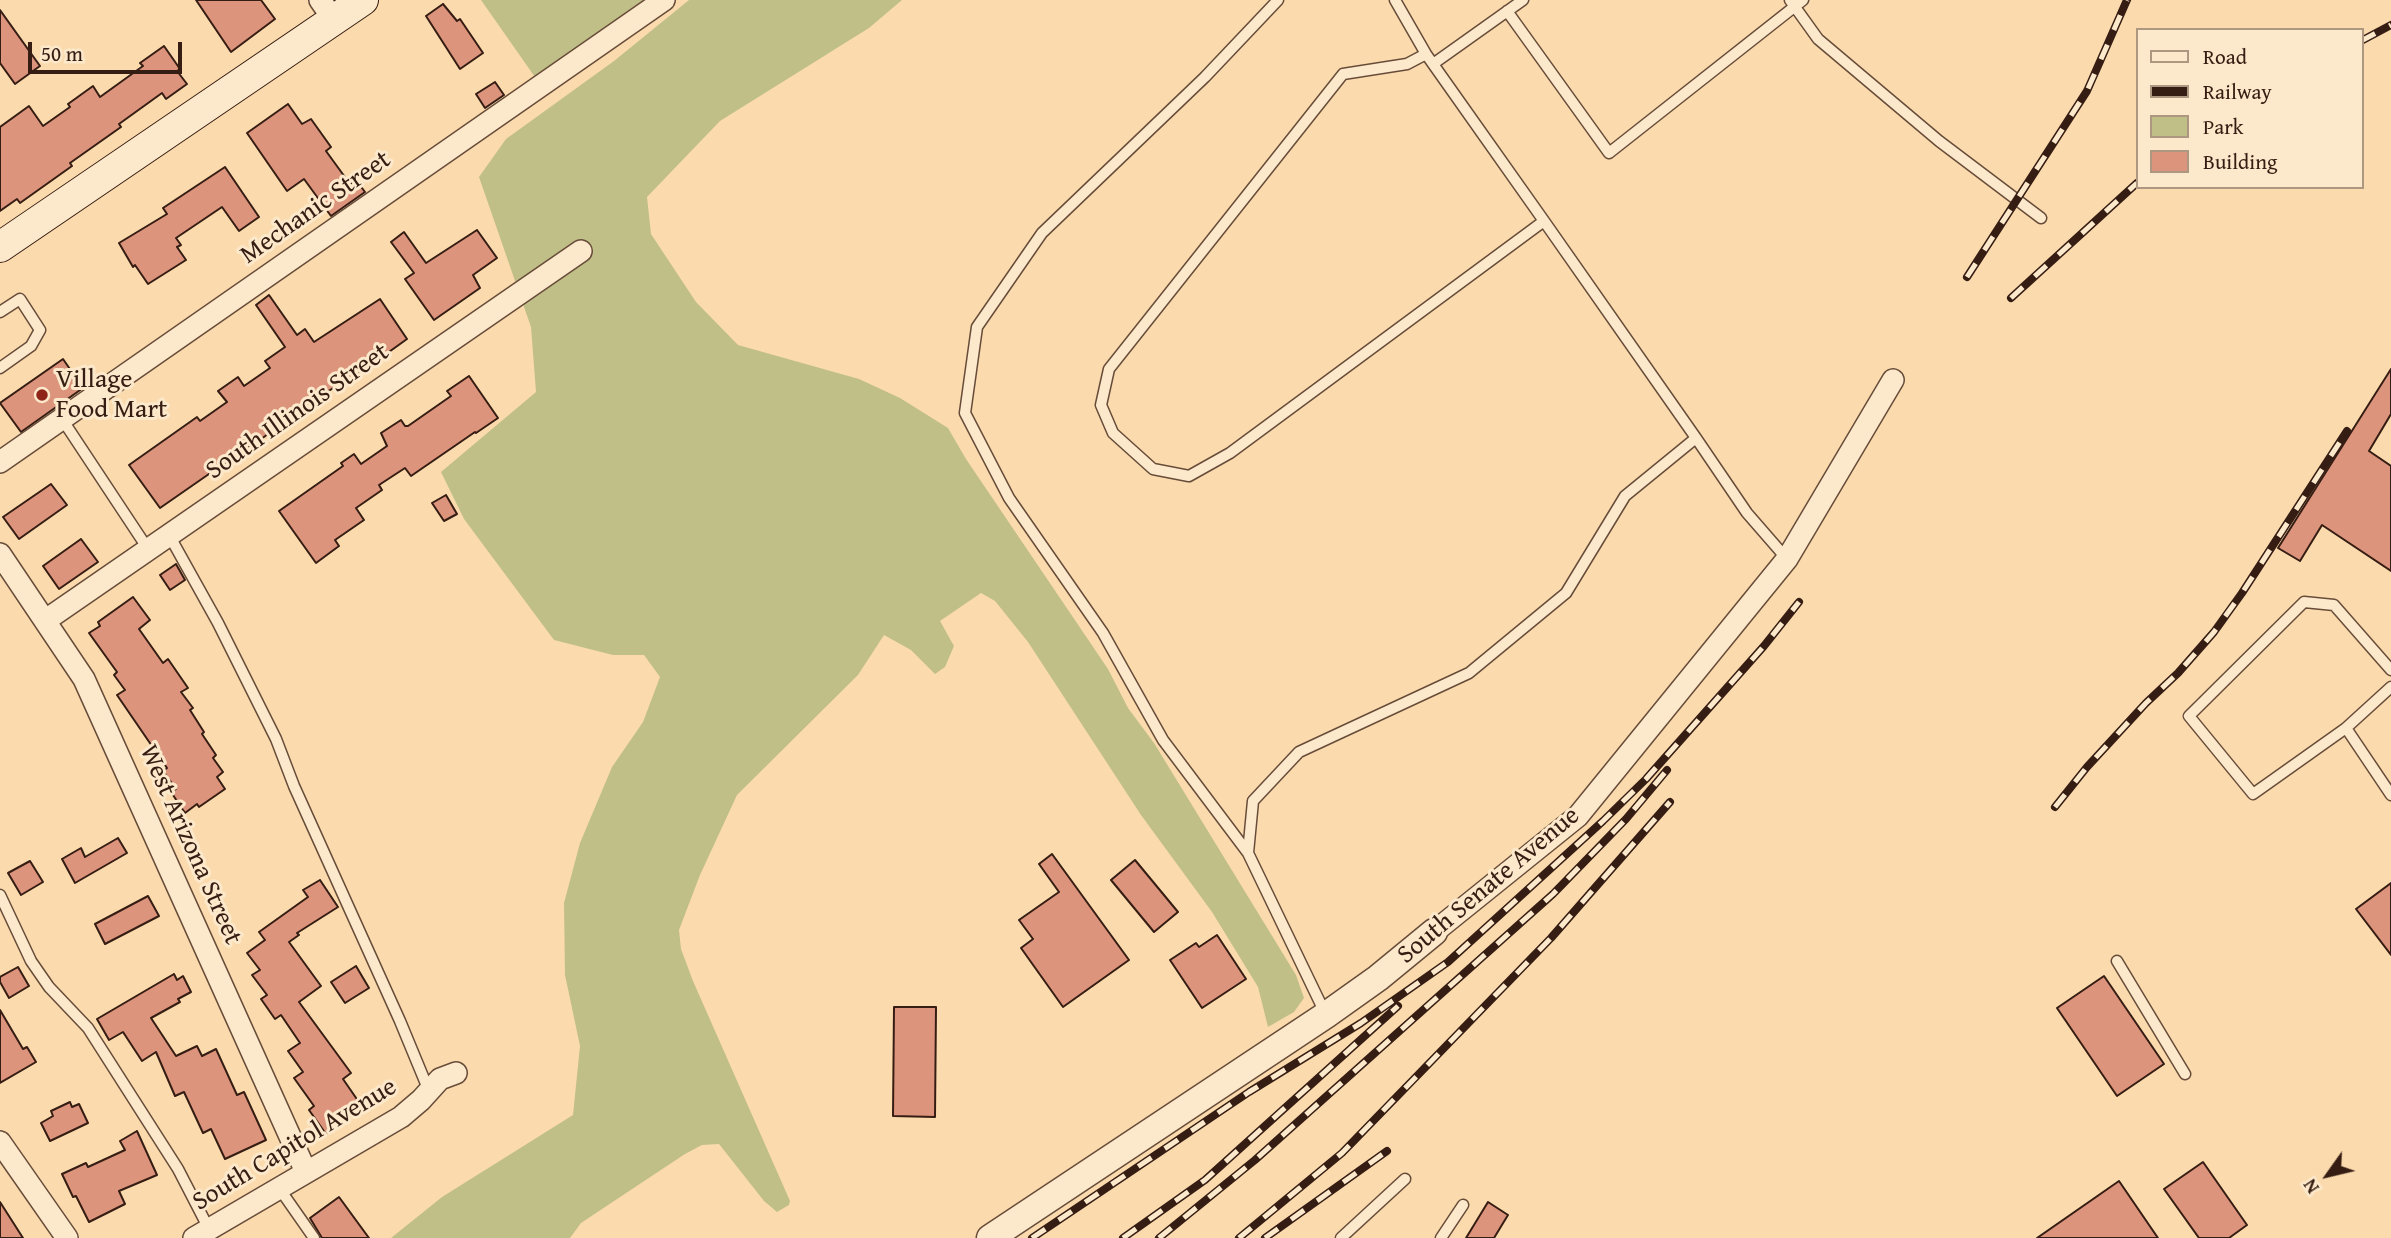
<!DOCTYPE html>
<style>
body{margin:0}
#map{position:relative;width:2391px;height:1238px;overflow:hidden;background:#fbdbad;font-family:"Gentium Book Plus",serif}
canvas{display:block}
.legend{position:absolute;left:2136px;top:28px;width:228px;height:161px;box-sizing:border-box;background:#fce8ca;border:2px solid #ad9781;margin:0;padding:9px 12px;list-style:none;font-size:21px;color:#361d13}
.legend li{display:flex;align-items:center;gap:14px;height:35px}
.legend b{width:35px;border:2px solid #ad9781}
.north{position:absolute;left:2293px;top:1140px;width:70px;height:70px;-webkit-text-stroke:5px #fce8ca;paint-order:stroke;rotate:236deg;font-size:19px;font-weight:700;line-height:28px;text-align:center;color:#361d13}
.north::after{content:'';display:block;margin:auto;width:24px;height:32px;background:#361d13;clip-path:polygon(50% 0,100% 100%,50% 72%,0 100%)}
.scale{position:absolute;left:28px;top:42px;width:154px;height:32px;box-sizing:border-box;border:4px solid #361d13;border-top:0;padding-left:9px;font-size:21px;line-height:24px;white-space:nowrap;color:#361d13;-webkit-text-stroke:5px #fce8ca;paint-order:stroke}
</style>
<div id="map">
<canvas width="2391" height="1238"></canvas>
<ul class="legend">
<li><b style="height:9px;background:#fce8ca"></b>Road</li>
<li><b style="height:9px;background:#361d13"></b>Railway</li>
<li><b style="height:19px;background:#c1bf88"></b>Park</li>
<li><b style="height:19px;background:#dc947c"></b>Building</li>
</ul>
<div class="north">N</div>
<div class="scale">50 m</div>
</div>
<script>
const context = document.querySelector('canvas').getContext('2d');
context.lineJoin = 'round';
function fillPath(path, color) { context.fillStyle = color; context.fill(path, 'evenodd'); }
const shape = rows => new Path2D(rows.map(r => 'M' + r).join(''));
function strokePath(path, color, width, dash) { context.strokeStyle = color; context.lineWidth = width; context.lineCap = dash ? 'butt' : 'round'; context.setLineDash(dash || []); context.stroke(path); }
function write(font, color, halo, rows, align = 'center') {
  context.font = font + ' "Gentium Book Plus",serif'; context.lineWidth = 6; context.setLineDash([]); context.textBaseline = 'middle'; context.strokeStyle = halo; context.fillStyle = color; for (const [text, x, y, turn = 0] of rows) {
    context.save(); context.translate(x, y); context.rotate((+turn || 0) * Math.PI / 180); context.textAlign = isNaN(turn) ? turn : align; if (halo) context.strokeText(text, 0, 0); context.fillText(text, 0, 0); context.restore();
  }
}
const green = shape([
 [481,0,651,0,537,80],
 [689,0,902,0,869,28,720,121,647,197,651,234,696,302,738,345,859,379,900,398,948,428,966,459,1108,669,1128,708,1154,743,1296,975,1304,998,1294,1012,1268,1027,1258,987,1212,912,1141,815,1028,642,995,601,981,593,940,621,954,646,945,667,935,674,911,650,884,635,858,675,737,795,700,875,679,930,681,949,693,981,790,1201,789,1205,777,1212,764,1201,719,1144,702,1145,685,1154,581,1223,570,1238,391,1238,442,1197,573,1115,580,1046,565,975,564,903,580,843,612,767,643,722,660,677,644,655,613,655,554,640,464,519,441,472,536,392,531,327,479,177,506,139,614,61]
]);
const building = shape([
 [196,0,261,0,275,19,231,52,196,0],
 [443,4,457,21,460,19,483,53,460,69,426,16,443,4],
 [0,10,40,66,15,84,0,63,0,10],
 [164,46,180,69,177,71,187,84,166,99,162,93,119,124,121,127,70,163,72,166,20,203,17,199,0,211,0,127,29,106,43,126,70,107,68,104,93,86,100,97,143,66,140,63,164,46],
 [495,82,504,95,485,108,476,94,495,82],
 [288,104,302,124,311,119,331,147,326,151,350,184,356,180,365,192,331,216,304,179,287,191,247,133,288,104],
 [225,167,259,217,239,231,222,207,176,238,181,245,177,247,186,260,148,284,135,265,133,267,119,243,167,214,163,208,225,167],
 [477,230,497,258,473,275,480,288,434,320,405,279,414,273,391,242,404,232,426,263,477,230],
 [269,295,297,335,305,329,314,342,380,299,407,339,350,380,349,378,305,406,256,443,255,442,160,508,129,465,197,417,200,421,227,402,218,391,238,377,244,386,270,368,265,361,285,347,256,305,269,295],
 [63,359,83,388,21,432,0,403,63,359],
 [2391,369,2391,414,2369,451,2391,466,2391,571,2322,525,2300,561,2278,548,2391,369],
 [469,376,498,418,476,433,475,432,411,476,405,468,379,485,382,490,356,508,364,520,335,540,339,546,316,563,279,511,343,466,341,463,354,454,361,464,387,446,381,433,401,420,405,426,408,426,451,396,447,391,469,376],
 [51,484,67,505,19,539,3,517,51,484],
 [446,495,457,514,444,521,432,503,446,495],
 [81,539,98,562,59,589,43,566,81,539],
 [176,564,185,580,170,590,160,575,176,564],
 [133,597,150,620,139,629,163,663,168,659,188,688,181,692,193,708,190,710,204,732,202,734,216,755,213,758,223,772,217,777,225,789,199,807,197,804,185,813,171,792,176,789,163,771,167,768,117,695,125,690,114,675,117,672,89,633,100,626,98,622,133,597],
 [118,838,127,853,75,883,62,859,81,848,85,857,118,838],
 [1052,854,1129,960,1063,1007,1021,948,1033,939,1019,920,1059,892,1039,864,1052,854],
 [1135,860,1178,912,1154,932,1111,880,1135,860],
 [30,861,43,882,21,895,8,873,30,861],
 [320,880,338,907,297,933,299,935,289,942,321,986,299,1002,351,1073,343,1079,363,1108,326,1134,309,1110,314,1106,294,1078,303,1072,288,1051,300,1043,281,1015,275,1019,261,999,267,995,252,975,260,970,247,953,265,940,259,932,308,897,303,890,320,880],
 [2391,883,2391,955,2356,909,2391,883],
 [148,896,159,916,105,944,95,924,148,896],
 [1217,935,1246,979,1202,1008,1170,960,1196,943,1199,947,1217,935],
 [356,966,369,988,345,1003,331,982,356,966],
 [18,967,29,986,9,998,0,982,0,977,18,967],
 [174,974,177,980,183,976,191,992,178,999,180,1002,151,1018,176,1056,197,1046,202,1056,216,1049,237,1095,244,1092,266,1140,225,1159,211,1129,203,1133,184,1092,175,1096,156,1052,142,1061,123,1032,109,1040,97,1019,174,974],
 [2104,976,2164,1064,2117,1096,2057,1008,2104,976],
 [894,1007,936,1007,935,1117,893,1116,894,1007],
 [0,1010,23,1049,27,1047,36,1062,0,1083,0,1010],
 [70,1102,72,1107,79,1104,88,1123,50,1141,41,1123,53,1116,51,1111,70,1102],
 [137,1131,157,1175,119,1191,125,1204,89,1222,76,1196,73,1197,62,1174,86,1163,88,1167,125,1150,120,1141,137,1131],
 [2203,1162,2247,1225,2229,1238,2199,1238,2164,1189,2203,1162],
 [2119,1181,2158,1238,2037,1238,2119,1181],
 [339,1197,369,1238,322,1238,310,1218,339,1197],
 [0,1202,23,1238,0,1238,0,1202],
 [1488,1202,1508,1215,1494,1238,1466,1238,1488,1202]
]);
const service = shape([
 [1395,0,1426,54],
 [1790,0,1818,39,1939,141,2041,218],
 [1507,11,1609,153,1803,0],
 [1433,64,1523,0],
 [1544,221,1230,453,1189,476,1153,469,1113,433,1101,405,1109,369,1343,74,1407,64,1426,54,1433,64,1544,221,1696,438,1747,513,1787,559],
 [0,312,20,299,40,330,31,346,0,368],
 [62,419,148,549],
 [169,535,218,623,276,739,294,786,400,1021,429,1091],
 [2391,687,2346,728,2391,795],
 [2346,728,2253,794,2189,716,2304,602,2334,605,2391,670],
 [1248,853,1163,740,1103,633,1009,498,965,413,977,327,1042,233,1205,77,1278,0],
 [0,895,31,961,49,987,88,1028,178,1169,209,1229],
 [2117,961,2185,1074],
 [1326,1015,1248,853,1253,801,1299,752,1469,673,1566,593,1625,496,1696,438],
 [279,1188,314,1238],
 [1341,1238,1405,1179],
 [1441,1238,1463,1205]
]);
const minor = shape([
 [320,0,334,20],
 [0,462,664,0],
 [0,554,84,679,306,1172],
 [46,620,581,251],
 [1434,932,1578,816,1787,559,1893,380],
 [0,1142,67,1238],
 [194,1238,401,1117,421,1100,440,1079,456,1073]
]);
const tertiary = shape([
 [990,1238,1326,1015,1378,978,1434,932]
]);
const secondary = shape([
 [0,247,363,0]
]);
const rail = shape([
 [2361,41,2391,25],
 [1967,277,2087,91,2127,0],
 [2011,298,2137,183],
 [2055,807,2087,767,2146,703,2178,673,2214,632,2242,593,2347,431],
 [1032,1238,1249,1092,1361,1023,1448,962,1603,821,1646,779,1764,646,1799,602],
 [1123,1238,1205,1180,1398,1006],
 [1159,1238,1255,1160,1553,894,1626,819,1667,770],
 [1239,1238,1342,1153,1551,938,1670,802],
 [1265,1238,1387,1151]
]);
const markers = [
 [42,395,7,"#8f2418"]
];
const streetNames = [
 ["Mechanic Street",316,208,-35],
 ["South Illinois Street",298,412,-35],
 ["West Arizona Street",190,845,66],
 ["South Senate Avenue",1489,886,-40],
 ["South Capitol Avenue",295,1145,-31]
];
const poiNames = [
 ["Village",56,380],
 ["Food Mart",56,410]
];
fillPath(green, '#c1bf88');
fillPath(building, '#dc947c');
strokePath(building, '#361d13', 2);
strokePath(service, '#674c3a', 13);
strokePath(minor, '#674c3a', 24);
strokePath(tertiary, '#674c3a', 29);
strokePath(secondary, '#361d13', 32);
strokePath(service, '#fce8ca', 10);
strokePath(minor, '#fce8ca', 21);
strokePath(tertiary, '#fce8ca', 26);
strokePath(secondary, '#fce8ca', 30);
strokePath(rail, '#361d13', 8);
strokePath(rail, '#fce8ca', 5, [16]);
for (const [x, y, r, color] of markers) { const dot = new Path2D(); dot.arc(x, y, r, 0, 2 * Math.PI); context.fillStyle = color; context.fill(dot); strokePath(dot, '#fce8ca', 2.5); }
write('26px', '#361d13', '#fce8ca', streetNames);
write('26px', '#361d13', '#fce8ca', poiNames, 'left');
</script>
